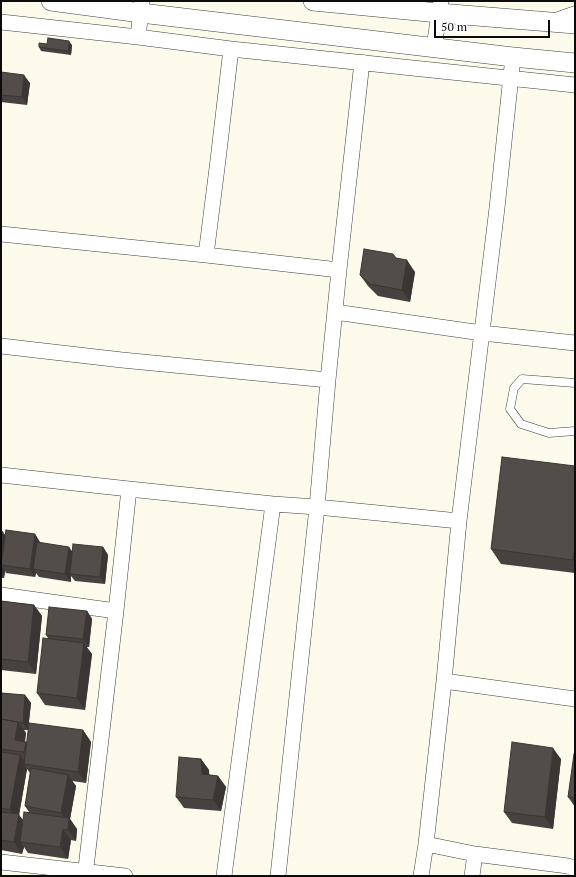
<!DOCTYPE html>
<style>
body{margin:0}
#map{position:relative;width:576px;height:877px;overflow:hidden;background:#fcfbeb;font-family:"PT Serif",serif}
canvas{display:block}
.frame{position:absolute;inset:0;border:2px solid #0b0b0b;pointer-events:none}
.scale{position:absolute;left:434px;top:20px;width:116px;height:18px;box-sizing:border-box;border:2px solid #0b0b0b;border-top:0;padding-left:5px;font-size:12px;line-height:14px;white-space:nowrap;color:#0b0b0b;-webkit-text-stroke:3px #fff;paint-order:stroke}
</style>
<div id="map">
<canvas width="576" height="877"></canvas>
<div class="frame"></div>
<div class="scale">50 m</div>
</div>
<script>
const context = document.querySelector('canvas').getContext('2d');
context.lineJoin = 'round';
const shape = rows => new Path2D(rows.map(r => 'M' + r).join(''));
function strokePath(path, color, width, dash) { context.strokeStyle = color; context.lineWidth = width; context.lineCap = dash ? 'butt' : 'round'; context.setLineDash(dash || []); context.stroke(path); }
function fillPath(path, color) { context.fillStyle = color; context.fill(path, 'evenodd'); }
const service = shape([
 [555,17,575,10],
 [575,383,522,379,514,388,510,409,521,424,549,433,575,431]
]);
const minor = shape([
 [1,22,138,37,231,49,575,85],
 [138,37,142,1],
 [434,47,441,1],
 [1,234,206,255,339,270],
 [206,255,218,160,231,49],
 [335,312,482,333,575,343],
 [1,346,122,360,328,380],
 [1,475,129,489,273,504,317,507,459,521],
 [1,595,116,611],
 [444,681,575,699],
 [426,844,475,854,568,866,575,869],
 [1,862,125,876],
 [85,876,116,611,129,489],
 [224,876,273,504],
 [278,876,317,507,328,380,339,270,362,62],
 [421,876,426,844,444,681,459,521,497,208,513,57],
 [472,876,475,854]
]);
const tertiary = shape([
 [51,1,141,13,513,57,575,63],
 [313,1,439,13,575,24]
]);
const wall = shape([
 [47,44,72,45,71,55,41,51,39,47],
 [1,72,30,83,27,105,1,102],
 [396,258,415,272,410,302,378,296,368,286,360,275],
 [575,466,575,573,501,564,491,549],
 [1,529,5,535,35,534,40,543,72,551,103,547,108,555,105,584,75,581,71,576,71,582,39,577,36,573,35,577,6,573,5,571,4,578,1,578],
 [1,601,34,605,42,616,36,674,1,670],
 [87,611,92,619,89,647,86,647,92,654,85,710,45,705,37,693,48,638,46,635],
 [1,693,25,695,31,703,28,730,24,730,26,733,25,742,27,743,83,730,91,742,86,783,72,781,76,786,70,819,77,829,76,841,71,840,68,859,28,853,24,847,22,854,1,850],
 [27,769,30,773,25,806,29,812,23,820,19,815],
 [575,754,575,807,568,797],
 [201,759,209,770,209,775,218,776,226,787,221,811,184,808,176,797],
 [561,759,553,829,512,823,504,812]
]);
const shadedWall = shape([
 [69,41,72,45,71,55,68,51],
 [24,75,30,83,27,105,22,97],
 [407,260,415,272,410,302,402,290],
 [1,529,8,540,1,565],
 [35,534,40,542,36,570,33,569,36,573,35,577,30,569],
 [69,547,74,554,70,574,71,576,71,582,65,574],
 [103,547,108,555,105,584,100,577],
 [575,547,575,562,573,560],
 [1,565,5,571,4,578,1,574],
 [34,605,42,616,36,674,28,662],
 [87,611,92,619,89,647,83,639],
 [84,643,92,654,85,710,77,698],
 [25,695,31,703,28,730,23,723],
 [18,722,26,733,23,752,15,740],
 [83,730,91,742,86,783,78,772],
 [553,748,561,759,553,829,545,817],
 [20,755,27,765,24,764,27,769,19,815,27,826,20,842,24,847,22,854,14,842,18,820,10,810],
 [201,759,209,770,210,786,202,774],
 [68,775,76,786,70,819,77,829,76,841,68,830,69,823,61,813],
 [218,776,226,787,221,811,213,800],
 [63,829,71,840,68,859,60,847]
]);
const building = shape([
 [48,38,69,41,68,51,39,47,39,43,47,44,48,38],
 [1,72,24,75,22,97,1,95,1,72],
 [364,249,393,254,396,258,407,260,402,290,370,284,360,275,364,249],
 [502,457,575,466,575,547,573,560,491,549,502,457],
 [6,530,35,534,30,569,1,565,6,530],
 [37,542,69,547,65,574,33,569,37,542],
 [73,544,103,547,100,577,70,574,73,544],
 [1,601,34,605,28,662,1,659,1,601],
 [49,607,87,611,83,639,46,635,49,607],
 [43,638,84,643,77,698,37,693,43,638],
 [1,693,25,695,23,723,1,719,1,693],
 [1,719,18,722,15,740,26,742,24,752,1,749,1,719],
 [29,723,83,730,78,772,24,764,29,723],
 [512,742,553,748,545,817,504,812,512,742],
 [1,752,20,755,10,810,1,808,1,752],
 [574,754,575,754,575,798,568,797,574,754],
 [179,757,201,759,202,774,218,776,213,800,176,797,179,757],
 [31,768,68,775,61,813,25,806,31,768],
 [1,812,19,814,14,842,1,840,1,812],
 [24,812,69,818,68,830,63,829,60,847,20,842,24,812]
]);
strokePath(service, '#3e3e3e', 9);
strokePath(minor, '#3e3e3e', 16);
strokePath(tertiary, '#3e3e3e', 20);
strokePath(service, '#fff', 8);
strokePath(minor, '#fff', 15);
strokePath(tertiary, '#fff', 19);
fillPath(wall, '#47423f');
fillPath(shadedWall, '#393633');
fillPath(building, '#524d49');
strokePath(building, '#393633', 1);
</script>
